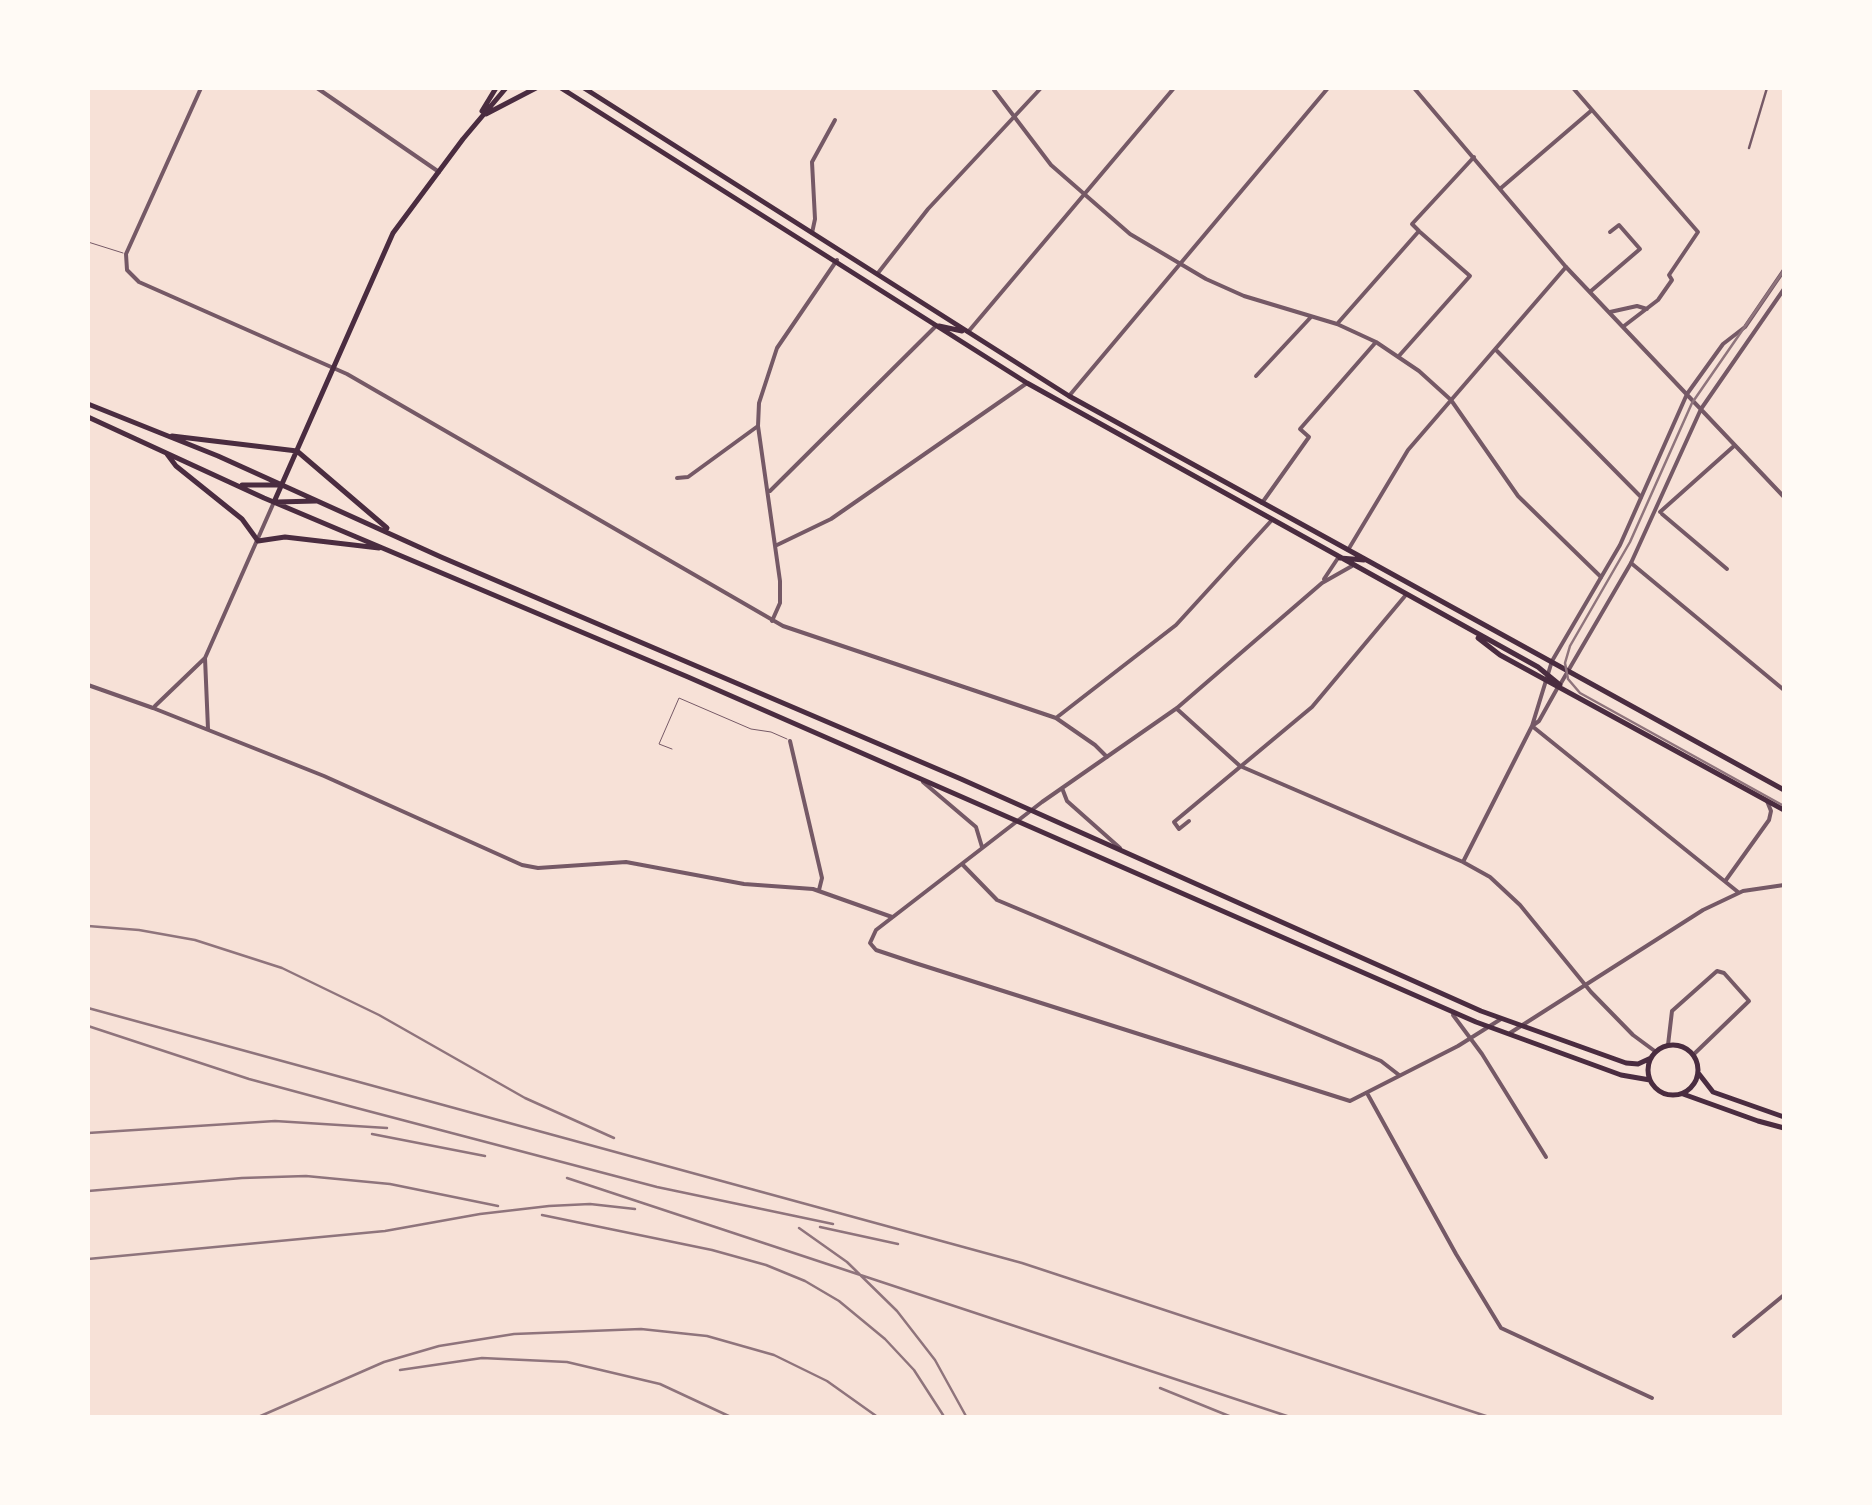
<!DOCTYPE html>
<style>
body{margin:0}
#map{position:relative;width:1872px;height:1505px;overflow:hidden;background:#f7e1d7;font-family:Poppins,sans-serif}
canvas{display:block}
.frame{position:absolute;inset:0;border:90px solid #fffaf5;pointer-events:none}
</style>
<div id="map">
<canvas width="1872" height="1505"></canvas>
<div class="frame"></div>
</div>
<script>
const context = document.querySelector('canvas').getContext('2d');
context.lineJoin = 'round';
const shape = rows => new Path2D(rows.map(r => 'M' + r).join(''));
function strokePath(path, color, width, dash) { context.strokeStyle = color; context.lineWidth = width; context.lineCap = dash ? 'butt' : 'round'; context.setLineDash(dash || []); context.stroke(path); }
const service = shape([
 [88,242,123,253],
 [672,749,659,744,679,698,751,729,771,732,787,739]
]);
const pedestrian = shape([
 [1749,148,1767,88]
]);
const minor = shape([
 [201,88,126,254,127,270,139,282,347,374,783,626,1056,718,1095,745,1107,757],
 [317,88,439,172],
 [1573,88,1698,232,1669,275,1672,280,1658,300,1624,326],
 [994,90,1051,165,1130,234,1206,279,1244,296,1337,324,1376,342,1419,371,1451,400,1518,496,1601,577],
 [1501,188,1592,110],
 [812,233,815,219,812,162,835,120],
 [878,273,928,209,1041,88],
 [1591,291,1640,249,1619,225,1610,232],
 [1610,312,1637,306,1647,309],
 [1337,324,1419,231,1412,224,1474,157],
 [968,332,1174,88],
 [1497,351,1641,497],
 [1398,357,1470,276,1420,232],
 [1256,376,1311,317],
 [1069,396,1328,88],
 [677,478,688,477,758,426],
 [770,491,936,326],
 [1262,503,1309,437,1300,429,1376,342],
 [1660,512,1734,446],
 [1662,514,1727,569],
 [777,545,831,519,1027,383],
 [1348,550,1408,450,1566,267],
 [1631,563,1784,690],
 [1352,566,1322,583,1177,708,1042,802,876,930,870,943,876,950,915,963,1350,1101,1458,1046,1501,1019],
 [1324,579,1338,558],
 [772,621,780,603,780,581,758,426,759,403,777,348,837,260],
 [205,658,208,729],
 [88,685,153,708,324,776,522,865,538,868,626,862,744,884,813,889,892,917],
 [155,706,205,658,274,502],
 [1177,709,1240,766,1463,862,1490,877,1520,905,1591,992,1633,1035,1656,1052],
 [1056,718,1176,625,1271,521],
 [1532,726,1738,892],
 [1532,726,1552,661],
 [790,741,822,878,819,890],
 [923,782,976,827,982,847],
 [1062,788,1067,801,1120,848],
 [1189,821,1179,829,1174,822,1312,707,1405,596],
 [1463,862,1532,726,1539,721,1558,687],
 [962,864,997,900,1381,1061,1399,1075],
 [1726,880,1769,820,1771,811,1767,801],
 [1453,1015,1482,1054,1546,1157],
 [1510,1033,1703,910,1743,891,1784,885],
 [1668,1045,1672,1011,1717,971,1724,973,1749,1001,1693,1055],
 [1367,1093,1456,1254,1501,1328,1652,1398],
 [1734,1336,1784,1295]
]);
const tertiary = shape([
 [1414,88,1566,267,1784,497],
 [1552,661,1620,545,1687,394,1723,344,1745,327,1784,270],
 [1561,683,1631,563,1701,409,1784,289]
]);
const secondary = shape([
 [482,111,496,88],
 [486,114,536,88],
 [88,404,218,456,441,557,961,779,1481,1011,1626,1063,1638,1064,1651,1058],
 [88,417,264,498,688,677,1476,1022,1621,1075,1650,1080],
 [172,436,297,451,387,528],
 [167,454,176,466,242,519,258,541,285,537,379,548],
 [242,485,281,485],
 [274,502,393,233,463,139,506,88],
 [277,502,316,501],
 '1648 1070a25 25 0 1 1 50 0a25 25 0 1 1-50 0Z',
 [1699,1074,1713,1092,1784,1117],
 [1683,1094,1758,1121,1784,1128]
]);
const primary = shape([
 [561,88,1027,383,1538,667,1560,685],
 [584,88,1069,396,1784,790],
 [939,326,962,331],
 [1340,558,1364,560],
 [1478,638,1500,655,1784,810]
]);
const tram = shape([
 [1784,270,1692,403,1630,542,1570,646,1565,663,1568,679,1580,693,1784,806]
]);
const rail = shape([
 [88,926,139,930,195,940,282,968,379,1015,525,1098,614,1138],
 [88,1008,1022,1263,1492,1418],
 [88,1026,249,1079,349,1106,657,1187,833,1224],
 [88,1133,275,1121,387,1128],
 [372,1134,485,1156],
 [567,1178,1293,1418],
 [88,1191,242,1178,306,1176,390,1184,498,1206],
 [542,1215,712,1250,766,1265,805,1281,839,1301,885,1339,914,1370,945,1418],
 [820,1227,898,1244],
 [799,1228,847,1262,897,1311,935,1360,967,1418],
 [88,1259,385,1231,480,1214,549,1206,590,1204,635,1209],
 [400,1370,482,1358,567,1362,660,1384,733,1418],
 [1160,1388,1234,1418],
 [256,1418,384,1362,439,1346,514,1334,641,1329,707,1336,774,1355,827,1381,879,1418]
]);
strokePath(service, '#755966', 1);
strokePath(pedestrian, '#755966', 2.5);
strokePath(minor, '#755966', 4);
strokePath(tertiary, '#755966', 4);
strokePath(secondary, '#4a2c40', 5);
strokePath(primary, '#4a2c40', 5);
strokePath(tram, '#8f747c', 2.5);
strokePath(rail, '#8f747c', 2.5);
</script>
